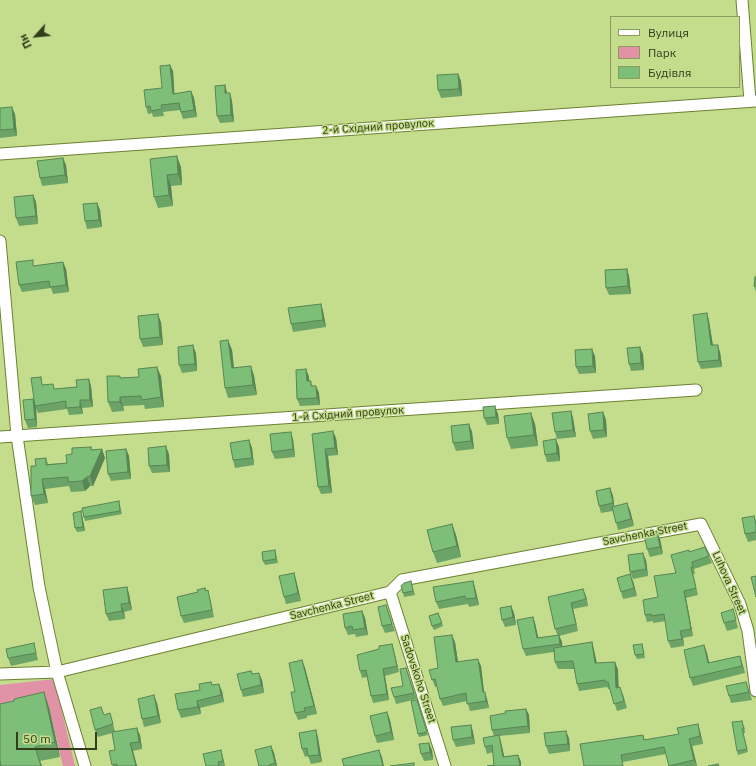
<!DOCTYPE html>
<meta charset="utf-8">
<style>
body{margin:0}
#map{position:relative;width:756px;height:766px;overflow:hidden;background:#c4dd8c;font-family:"IBM Plex Sans",sans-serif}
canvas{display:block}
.legend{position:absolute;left:610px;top:16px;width:130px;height:72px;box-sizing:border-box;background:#c4dd8c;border:1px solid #8a9d5f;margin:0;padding:5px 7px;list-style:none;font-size:12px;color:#333d1b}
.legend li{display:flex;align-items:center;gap:8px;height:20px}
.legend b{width:20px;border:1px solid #8a9d5f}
.north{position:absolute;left:16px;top:16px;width:40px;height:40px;-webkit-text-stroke:3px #c4dd8c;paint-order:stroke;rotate:243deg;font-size:11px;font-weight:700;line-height:16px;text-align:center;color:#333d1b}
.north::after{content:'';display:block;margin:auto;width:14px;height:18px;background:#333d1b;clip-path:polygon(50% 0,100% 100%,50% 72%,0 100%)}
.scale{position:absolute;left:16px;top:732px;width:81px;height:18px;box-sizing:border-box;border:2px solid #333d1b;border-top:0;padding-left:5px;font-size:12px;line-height:14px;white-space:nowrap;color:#333d1b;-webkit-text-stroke:3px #c4dd8c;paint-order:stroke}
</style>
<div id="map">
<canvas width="756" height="766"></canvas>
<ul class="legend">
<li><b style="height:5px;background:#fff"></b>Вулиця</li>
<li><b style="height:11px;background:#e192a7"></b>Парк</li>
<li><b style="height:11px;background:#7dbe78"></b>Будівля</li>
</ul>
<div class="north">Пн</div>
<div class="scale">50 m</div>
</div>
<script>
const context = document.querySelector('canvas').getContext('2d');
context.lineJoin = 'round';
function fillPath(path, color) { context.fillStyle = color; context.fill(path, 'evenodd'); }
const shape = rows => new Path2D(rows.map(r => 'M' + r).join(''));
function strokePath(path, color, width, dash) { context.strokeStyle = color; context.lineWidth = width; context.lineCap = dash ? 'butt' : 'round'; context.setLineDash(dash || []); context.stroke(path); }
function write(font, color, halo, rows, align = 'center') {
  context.font = font + ' "IBM Plex Sans",sans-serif'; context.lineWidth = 3; context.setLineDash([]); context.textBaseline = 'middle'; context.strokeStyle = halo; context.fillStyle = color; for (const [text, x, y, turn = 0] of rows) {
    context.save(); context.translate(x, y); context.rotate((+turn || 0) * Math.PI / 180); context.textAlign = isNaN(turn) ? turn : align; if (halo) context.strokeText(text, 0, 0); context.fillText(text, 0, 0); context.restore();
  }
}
const green = shape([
 [54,679,75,766,63,766,49,707,0,711,0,685]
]);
const minor = shape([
 [742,0,750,101],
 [0,154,756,101],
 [0,241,17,436,39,587,57,672,0,674],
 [0,437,696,390],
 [390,592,445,766],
 [85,766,57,672,390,592,402,580,701,524,740,604,748,631,756,691]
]);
const wall = shape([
 [170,65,173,71,174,94,191,91,194,98,197,117,183,119,180,110,163,112,164,116,153,117,152,113,148,114,146,107,162,88],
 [458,74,461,81,462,96,441,98,438,90],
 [228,93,230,93,232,101,234,122,220,123,217,116],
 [0,108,15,114,17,136,0,138],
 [63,158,66,165,68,183,42,186,40,178],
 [150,159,181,167,182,185,171,186,173,206,158,208,154,197],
 [33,195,36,202,38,224,19,226,16,218],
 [97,203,100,210,102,227,87,229,85,221],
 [63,262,66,269,69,292,53,294,51,288,22,292,19,285,35,266],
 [627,269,629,276,631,294,609,295,606,288],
 [756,277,756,292,754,286],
 [321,304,323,311,326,327,293,332,291,324],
 [707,313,709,321,713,345,720,352,722,367,701,369,698,362],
 [161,322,163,345,143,347,140,339],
 [228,340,232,350,234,368,251,366,254,376,257,395,228,398,225,388],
 [196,353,197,371,182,373,179,365],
 [643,354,644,370,631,371,629,364],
 [595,356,596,373,579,374,576,367],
 [306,369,309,377,309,381,313,386,316,386,319,393,320,405,300,406,297,399],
 [161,376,164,407,145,409,144,405,123,406,124,411,112,412,108,402,120,378],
 [89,379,91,386,93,407,82,408,83,414,69,415,67,409,38,413,35,406,44,385,55,389,77,387],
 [33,399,36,407,37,427,28,428,25,420],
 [571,411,573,418,576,437,557,439,555,432],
 [603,412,606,420,607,437,593,439,590,431],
 [498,414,499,424,487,425,484,418],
 [469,424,472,432,474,449,456,451,453,443],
 [535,424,538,446,511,449,507,438],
 [312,434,336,438,338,455,328,456,332,493,321,494,318,487],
 [293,439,295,457,275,459,272,452],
 [249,440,252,448,254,465,235,468,233,460],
 [91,447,92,450,102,449,105,458,93,486,90,486,85,491,71,492,69,486,45,489,48,503,35,505,31,496,46,458,48,464,67,463,72,454],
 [559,447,560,461,547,462,545,455],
 [126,449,129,456,131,479,111,481,108,474],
 [169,454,170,472,152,473,149,466],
 [610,488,613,496,614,506,630,510,634,526,618,530,613,511,601,513,599,506],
 [120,505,122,514,85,521,84,517],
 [82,515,85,531,77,532,75,528],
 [754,516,756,521,756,540,748,542,745,534],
 [452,524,456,535,461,557,437,563,433,552],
 [657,531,660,539,663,554,650,557,647,549],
 [689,552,709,556,712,563,694,569,695,574,693,574,698,595,686,598,693,636,683,638,684,646,671,648,668,641,666,621,653,623,653,621,647,622,645,615,658,597],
 [276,553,278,563,265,565,263,561],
 [646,560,648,576,633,579,630,572],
 [294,573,296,580,301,601,286,604,284,597],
 [473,581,475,588,479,605,469,607,468,604,439,609,436,602],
 [633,581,637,596,623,599,621,592],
 [412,585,415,595,404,597,403,593],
 [127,587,129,594,132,610,124,612,125,619,109,621,106,614],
 [205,588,210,598,214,617,184,623,181,616,198,592],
 [586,596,588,606,573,609,578,631,559,636,562,642,562,647,592,642,594,650,597,663,615,662,618,670,618,687,623,694,627,708,617,711,610,689,608,689,607,687,579,691,577,684,574,669,558,669,555,662,554,652,526,656,523,649,533,617,535,623,538,638,558,636,555,629,548,597],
 [386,605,395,631,385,633,382,626],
 [511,606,514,613,516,625,505,627,502,620],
 [362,611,365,618,368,635,356,637,355,634,348,635,345,628],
 [438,613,443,626,434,630,432,626],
 [735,617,738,628,727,631,724,623],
 [455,642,458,662,481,666,484,692,487,699,489,708,470,711,467,701,443,706,440,699,437,686,435,687,429,670,438,668],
 [392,644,394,651,399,672,385,676,389,700,373,703,371,696,367,677,362,678,360,671,379,649],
 [642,644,645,658,637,659,635,655],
 [704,645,707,653,709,663,740,656,745,673,693,686,690,678],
 [36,651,38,660,11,666,8,658],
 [302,660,305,668,317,714,307,716,307,718,298,720,295,713,295,692],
 [406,668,417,699,396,704,394,697,403,686],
 [251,671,253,674,262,680,264,693,243,697,241,690],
 [212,685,222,691,224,702,200,708,201,714,181,718,178,710,200,690],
 [749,689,752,700,731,703,729,696],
 [417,700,428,735,419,737,418,734],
 [157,703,161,723,144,727,142,719],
 [0,704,49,707,60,757,40,761,42,766,0,766],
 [526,709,529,715,530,733,499,736,501,742,504,757,518,755,521,762,521,766,487,766,494,765,493,752,487,754,485,747,494,736,492,730],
 [110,713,115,731,140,735,142,749,133,751,137,766,113,766,109,751,115,750,112,733,98,737,95,730,104,715],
 [390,720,394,740,377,743,375,736],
 [471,725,473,732,475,744,456,747,453,740],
 [744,725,745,733,743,733,748,752,738,755,737,751],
 [316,730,318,738,322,762,311,764,308,756,305,757,302,749],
 [700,731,703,744,692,746,697,766,669,766,666,754,623,762,584,766,643,735,645,740],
 [569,738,570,751,549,754,546,746],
 [271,746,274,753,277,766,259,766],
 [221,750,225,766,206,766],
 [432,750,433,760,424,761,421,754]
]);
const shadedWall = shape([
 [170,65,173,71,175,101,173,94],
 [458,74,461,81,462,96,459,89],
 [225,85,227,92,228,101,225,93],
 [191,91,194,98,197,117,194,110],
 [230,93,232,101,234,122,231,115],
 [12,107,15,114,17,136,14,129],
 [177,156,181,167,182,185,178,174],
 [63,158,66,165,68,183,65,175],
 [167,175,171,186,173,206,169,195],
 [33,195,36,202,38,224,36,216],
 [97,203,100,210,102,227,99,220],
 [63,262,66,269,69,292,66,285],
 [627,269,629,276,631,294,628,286],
 [321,304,323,311,326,327,323,320],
 [707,313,709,321,714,353,711,345],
 [158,314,161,322,163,345,160,337],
 [228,340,232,350,235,378,232,368],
 [193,345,196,353,197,371,195,364],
 [718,345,720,352,722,367,719,360],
 [640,347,643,354,644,370,641,363],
 [592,349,595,356,596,373,593,366],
 [251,366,254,376,257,395,253,385],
 [157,367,161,376,164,407,161,397],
 [306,369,309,377,310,388,307,381],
 [89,379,91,386,93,407,90,400],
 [316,386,319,393,320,405,317,398],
 [120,397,123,406,124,411,120,402],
 [33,399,36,407,37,427,35,419],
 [80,400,82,408,83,414,80,407],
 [495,406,498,414,499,424,496,417],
 [571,411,573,418,576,437,573,430],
 [603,412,606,420,607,437,604,430],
 [531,413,535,424,538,446,534,435],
 [469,424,472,432,474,449,471,441],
 [333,431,336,438,338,455,335,448],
 [291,432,293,439,295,457,293,449],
 [556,439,559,447,560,461,557,453],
 [249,440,252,448,254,465,252,458],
 [166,446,169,454,170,472,167,465],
 [102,449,105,458,93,486,90,476],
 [126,449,129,456,131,479,128,472],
 [325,449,328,456,332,493,329,486],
 [87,477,90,486,85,491,82,481],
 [42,479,45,489,48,503,44,494],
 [610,488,613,496,615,511,613,503],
 [627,503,630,510,634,526,631,519],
 [81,511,82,515,85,531,83,527],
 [452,524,456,535,461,557,457,546],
 [657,531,660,539,663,554,660,547],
 [643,553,646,560,648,576,646,569],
 [294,573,296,580,301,601,298,593],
 [630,574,633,581,637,596,634,588],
 [473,581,475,588,479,605,476,598],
 [127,587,129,594,132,610,129,603],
 [583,589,586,596,588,606,586,599],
 [684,591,686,598,693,636,691,629],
 [571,603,573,609,578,631,576,624],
 [121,604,124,612,125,619,122,611],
 [511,606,514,613,516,625,513,617],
 [362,611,365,618,368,635,365,628],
 [533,617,535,623,540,645,537,638],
 [680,631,683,638,684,646,682,639],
 [452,635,455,642,459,669,456,662],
 [559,635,562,642,563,651,560,644],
 [592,642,594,650,598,670,595,663],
 [392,644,394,651,399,672,397,666],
 [704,645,707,653,711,671,708,663],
 [740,656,742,663,745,673,742,666],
 [478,659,481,666,485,700,483,692],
 [302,660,305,668,317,714,314,706],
 [615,662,618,670,619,695,616,688],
 [383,669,385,676,389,700,387,694],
 [259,673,262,680,264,693,261,685],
 [219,684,222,691,224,702,221,695],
 [44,692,49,707,60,757,55,742],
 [485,692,487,699,489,708,486,701],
 [154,695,157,703,161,723,158,716],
 [197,701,200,708,201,714,198,707],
 [526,709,529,715,530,733,528,726],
 [387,712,390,720,394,740,391,732],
 [698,724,700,731,703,744,700,736],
 [471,725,473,732,475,744,472,737],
 [137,728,140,735,142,749,139,742],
 [316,730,318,738,322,762,319,755],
 [566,731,569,738,570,751,568,744],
 [499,735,501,742,506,764,503,757],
 [689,739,692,746,697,766,694,760],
 [130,743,133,751,137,766,136,766],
 [429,743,432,750,433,760,430,752],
 [271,746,274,753,277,766,276,766,275,763],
 [35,747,40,761,42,766,41,766],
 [221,750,225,766,223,761],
 [379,750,382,757,384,766,383,766],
 [518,755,521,762,521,766,520,766]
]);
const building = shape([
 [170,65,173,94,191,91,194,110,181,112,179,103,161,105,162,109,151,111,150,106,146,107,144,90,162,88,160,66,170,65],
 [458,74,459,89,438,90,437,75,458,74],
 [225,85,225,93,230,93,231,115,217,116,215,86,225,85],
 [12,107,14,129,0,130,0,108,12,107],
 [177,156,178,174,167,175,169,195,154,197,150,159,177,156],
 [63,158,65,175,40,178,37,161,63,158],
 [33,195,36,216,16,218,14,197,33,195],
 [97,203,99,220,85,221,83,204,97,203],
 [33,260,33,266,63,262,66,285,50,287,49,281,19,285,16,262,33,260],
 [627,269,628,286,606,288,605,270,627,269],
 [755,277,756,277,756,286,754,286,755,277],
 [321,304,323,320,291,324,288,308,321,304],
 [707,313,711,345,718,345,719,360,698,362,693,315,707,313],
 [158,314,160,337,140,339,138,316,158,314],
 [228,340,232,368,251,366,253,385,225,388,220,341,228,340],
 [193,345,195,364,179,365,178,347,193,345],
 [640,347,641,363,629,364,627,348,640,347],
 [592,349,593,366,576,367,575,350,592,349],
 [157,367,161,397,142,400,141,396,120,397,120,402,108,402,107,376,120,376,120,378,139,377,138,369,157,367],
 [306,369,307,381,311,381,311,386,316,386,317,398,297,399,296,370,306,369],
 [41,377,42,385,53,384,54,389,77,387,76,380,89,379,90,400,80,400,80,407,66,408,66,401,35,406,31,378,41,377],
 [33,399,35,419,25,420,23,400,33,399],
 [495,406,496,417,484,418,483,407,495,406],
 [571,411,573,430,555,432,552,413,571,411],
 [603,412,604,430,590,431,588,414,603,412],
 [531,413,534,435,507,438,504,416,531,413],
 [469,424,471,441,453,443,451,426,469,424],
 [333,431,335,448,325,449,329,486,318,487,312,434,333,431],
 [291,432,293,449,272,452,270,434,291,432],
 [556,439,557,453,545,455,543,441,556,439],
 [249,440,252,458,233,460,230,443,249,440],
 [166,446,167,465,149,466,148,448,166,446],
 [91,447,91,450,102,449,90,476,87,477,82,481,68,482,68,477,42,479,44,494,31,496,31,466,36,466,35,459,46,458,46,465,67,463,66,455,72,454,72,448,91,447],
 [126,449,128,472,108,474,106,451,126,449],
 [610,488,613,503,599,506,596,491,610,488],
 [119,501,120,511,84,517,82,508,119,501],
 [627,503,631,519,616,523,612,507,627,503],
 [81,511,83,527,75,528,73,513,81,511],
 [754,516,756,525,756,532,745,534,742,518,754,516],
 [452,524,457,546,433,552,427,530,452,524],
 [657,531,660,547,647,549,644,534,657,531],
 [705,547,709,556,692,562,693,567,691,567,696,588,684,591,691,629,680,631,682,639,668,641,664,614,651,616,651,614,645,615,643,600,658,597,654,576,676,573,671,555,689,550,689,552,705,547],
 [275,550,276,559,263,561,262,552,275,550],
 [643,553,646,569,630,572,628,555,643,553],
 [294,573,298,593,284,597,279,576,294,573],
 [630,574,634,588,621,592,617,578,630,574],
 [756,576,756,597,751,577,756,576],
 [411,581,413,591,403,593,401,586,404,583,411,581],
 [473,581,476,598,466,599,465,596,436,602,433,587,473,581],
 [127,587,129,603,121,604,122,611,106,614,103,590,127,587],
 [205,588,206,591,208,590,212,610,181,616,177,597,198,592,197,590,205,588],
 [583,589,586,599,571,603,576,624,555,629,548,597,583,589],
 [386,605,392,624,382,626,378,607,386,605],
 [511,606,513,617,502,620,500,608,511,606],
 [733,609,736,620,724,623,721,613,733,609],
 [362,611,365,628,353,630,352,626,345,628,343,614,362,611],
 [438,613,442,623,432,626,429,616,438,613],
 [533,617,537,638,559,635,560,644,523,649,517,620,533,617],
 [452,635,456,662,478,659,483,692,485,692,486,701,467,704,466,693,440,699,435,679,432,680,429,670,438,668,434,637,452,635],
 [592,642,595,663,615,662,616,688,620,687,624,701,614,704,608,682,605,682,605,680,577,684,573,661,555,662,554,648,592,642],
 [34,643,36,653,8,658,6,649,34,643],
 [392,644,397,666,383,669,387,694,371,696,366,670,360,671,357,655,379,649,379,646,392,644],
 [642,644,644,654,635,655,633,645,642,644],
 [704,645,708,663,740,656,742,666,690,678,684,650,704,645],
 [302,660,314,706,304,708,305,711,295,713,291,692,295,692,289,663,302,660],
 [406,668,414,693,394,697,391,688,403,686,400,669,406,668],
 [251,671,252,674,259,673,261,685,241,690,237,674,251,671],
 [211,682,212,685,219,684,221,695,197,701,198,707,178,710,175,694,200,690,199,684,211,682],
 [746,682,749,692,729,696,726,686,746,682],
 [44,692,55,742,35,747,41,766,1,766,0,761,0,704,14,701,14,699,44,692],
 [154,695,158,716,142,719,138,699,154,695],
 [417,700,427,732,418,734,411,701,417,700],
 [101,707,104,715,110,713,113,724,95,730,90,710,101,707],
 [526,709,528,726,492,730,490,716,506,713,505,711,526,709],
 [387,712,391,732,375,736,370,716,387,712],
 [742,721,744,729,742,729,747,749,737,751,732,722,742,721],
 [698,724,700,736,689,739,694,760,669,766,664,747,621,755,623,766,584,766,580,744,643,735,644,740,679,734,677,728,698,724],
 [471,725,472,737,453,740,451,727,471,725],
 [137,728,139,742,130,743,136,766,117,766,117,764,112,765,109,751,115,750,112,732,137,728],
 [316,730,319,755,308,756,307,748,302,749,299,733,316,730],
 [566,731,568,744,546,746,544,733,566,731],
 [499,735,503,757,518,755,520,766,487,766,494,765,492,745,485,747,483,738,499,735],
 [429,743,430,752,421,754,419,744,429,743],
 [271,746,275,763,269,765,269,766,259,766,255,750,271,746],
 [221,750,223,761,218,762,219,766,206,766,203,754,221,750],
 [379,750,383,766,344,766,342,759,379,750],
 [414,763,414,766,390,766,414,763],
 [718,764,719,766,708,766,718,764]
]);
const streetNames = [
 ["2-й Східний провулок",378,127,-4],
 ["1-й Східний провулок",348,414,-4],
 ["Savchenka Street",645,534,-11],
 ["Luhova Street",729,583,66],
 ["Savchenka Street",332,606,-14],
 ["Sadovskoho Street",418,679,72]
];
fillPath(green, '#e192a7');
strokePath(minor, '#6c8131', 13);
strokePath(minor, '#fff', 11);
fillPath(wall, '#6ca367');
fillPath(shadedWall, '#588554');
fillPath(building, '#7dbe78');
strokePath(building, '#588554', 1);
write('11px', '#333d1b', '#c4dd8c', streetNames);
</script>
